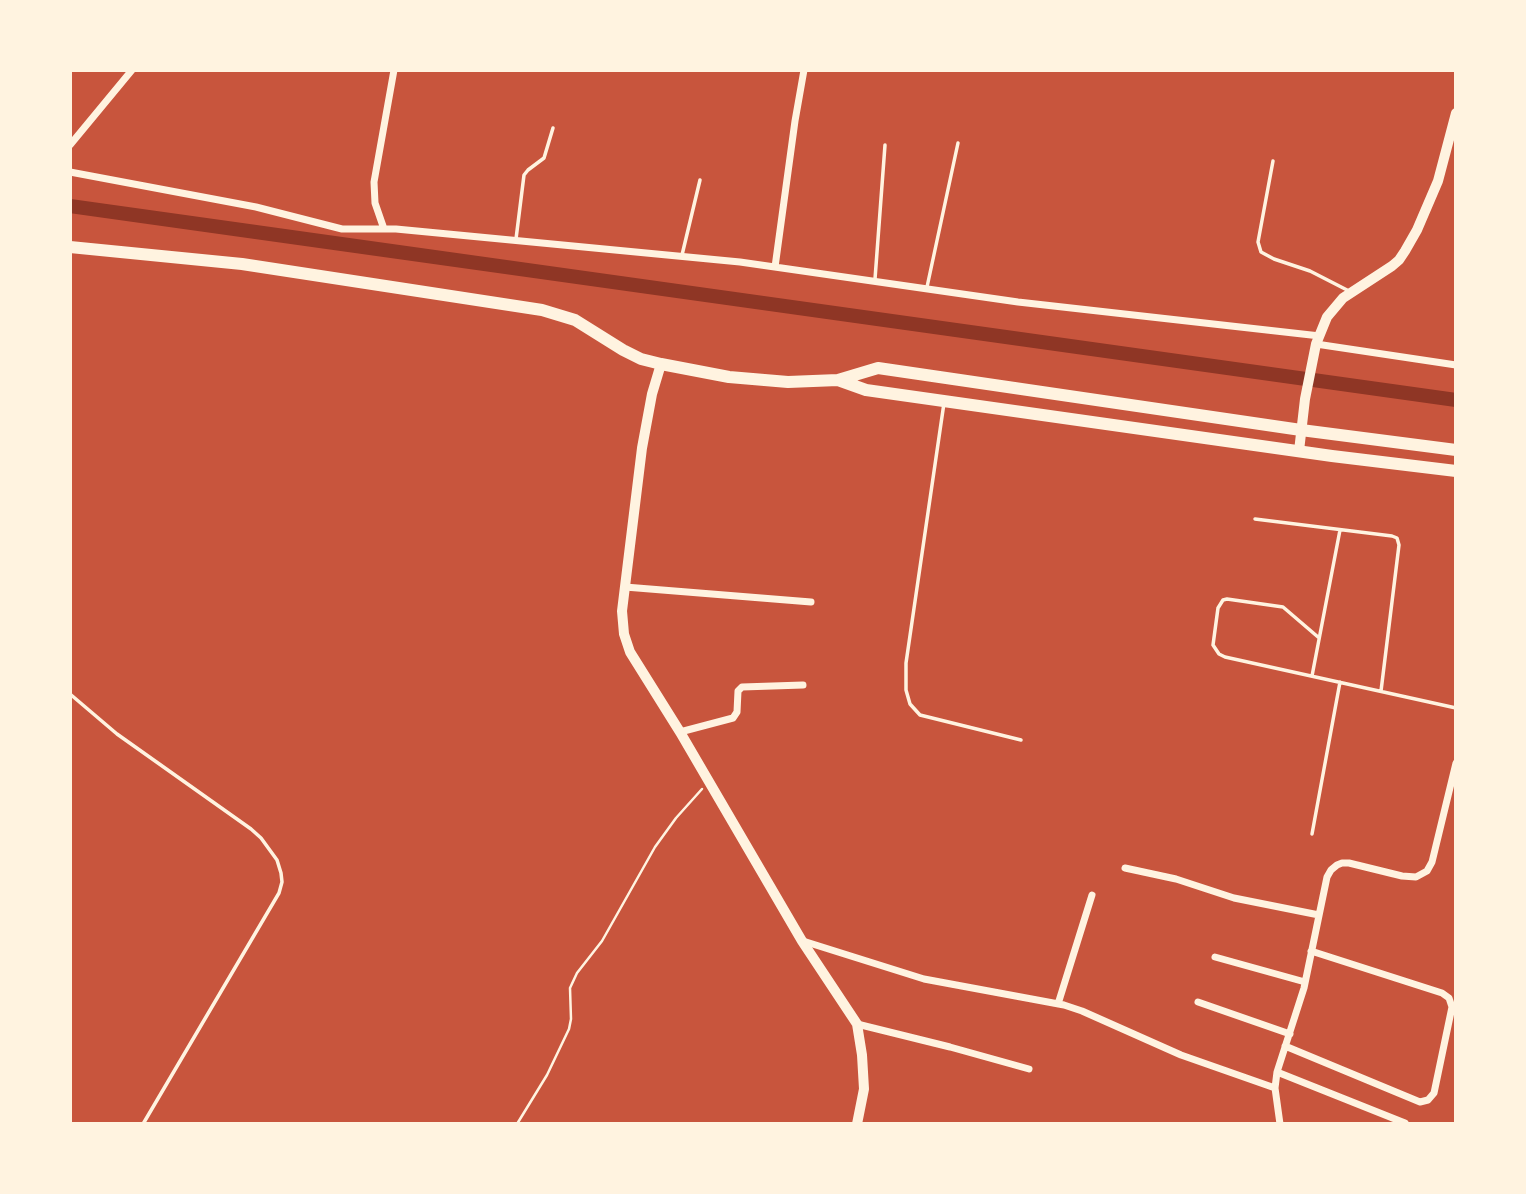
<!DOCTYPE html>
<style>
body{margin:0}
#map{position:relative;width:1526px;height:1194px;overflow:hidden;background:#c8553d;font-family:"Fira Sans Condensed",sans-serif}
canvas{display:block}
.frame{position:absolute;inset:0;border:72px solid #fff3e0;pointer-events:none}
</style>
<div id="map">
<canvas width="1526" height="1194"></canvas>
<div class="frame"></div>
</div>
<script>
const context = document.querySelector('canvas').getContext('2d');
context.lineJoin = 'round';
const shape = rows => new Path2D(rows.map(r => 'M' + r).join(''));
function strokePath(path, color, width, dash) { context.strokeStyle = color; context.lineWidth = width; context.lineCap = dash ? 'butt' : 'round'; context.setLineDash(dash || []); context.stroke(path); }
const canal = shape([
 [70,206,1456,400]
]);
const path = shape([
 [517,1124,547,1075,569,1029,571,1019,570,988,577,973,602,941,655,847,676,818,702,789]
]);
const service = shape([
 [1273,161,1258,242,1261,252,1274,259,1310,271,1349,291],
 [516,239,524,175,528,170,544,158,553,128],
 [682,255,700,180],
 [875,279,885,145],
 [927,287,958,143],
 [944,403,906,663,906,690,910,704,920,715,1021,740],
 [1255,519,1392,536,1397,538,1399,545,1381,691],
 [1318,637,1283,607,1227,599,1223,600,1218,608,1213,645,1219,654,1225,657,1456,708],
 [1312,676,1340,530],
 [70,694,117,734,251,829,261,838,277,860,281,873,282,882,279,893,143,1124],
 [1312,834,1340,682]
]);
const minor = shape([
 [70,145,132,70],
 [70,172,256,207,342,229,396,229,740,262,1018,302,1320,336],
 [384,229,375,203,374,182,394,70],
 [775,267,795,121,804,70],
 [1316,344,1456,365],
 [625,587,811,602],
 [680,732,733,718,737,712,738,691,742,687,803,685],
 [1125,868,1176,879,1234,898,1319,915],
 [803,941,924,979,1064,1005,1082,1011,1181,1055,1275,1088],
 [1215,957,1305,982],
 [1198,1002,1290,1034],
 [1058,1004,1092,895],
 [857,1024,950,1047,1029,1069],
 [1285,1046,1420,1102,1428,1100,1434,1093,1452,1007,1449,998,1442,993,1311,951],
 [1277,1072,1405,1123],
 [1280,1124,1275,1088,1277,1072,1304,988,1327,877,1331,870,1337,865,1342,863,1349,863,1402,876,1416,877,1427,871,1432,862,1456,763]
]);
const tertiary = shape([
 [661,364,652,394,642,448,622,611,624,634,630,652,680,732,802,941,857,1024,862,1055,864,1089,857,1124],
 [1299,451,1305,399,1316,344,1327,317,1343,298,1392,266,1399,260,1405,251,1417,230,1438,181,1456,113]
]);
const trunk = shape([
 [70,247,242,264,542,310,575,320,623,350,641,359,661,364,729,377,788,382,838,380,878,368,1301,430,1456,450],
 [838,380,866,390,1332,456,1456,471]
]);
strokePath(canal, '#8f3625', 14);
strokePath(path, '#fff3e0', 2.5);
strokePath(service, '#fff3e0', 3.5);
strokePath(minor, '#fff3e0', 7);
strokePath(tertiary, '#fff3e0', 10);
strokePath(trunk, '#fff3e0', 12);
</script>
